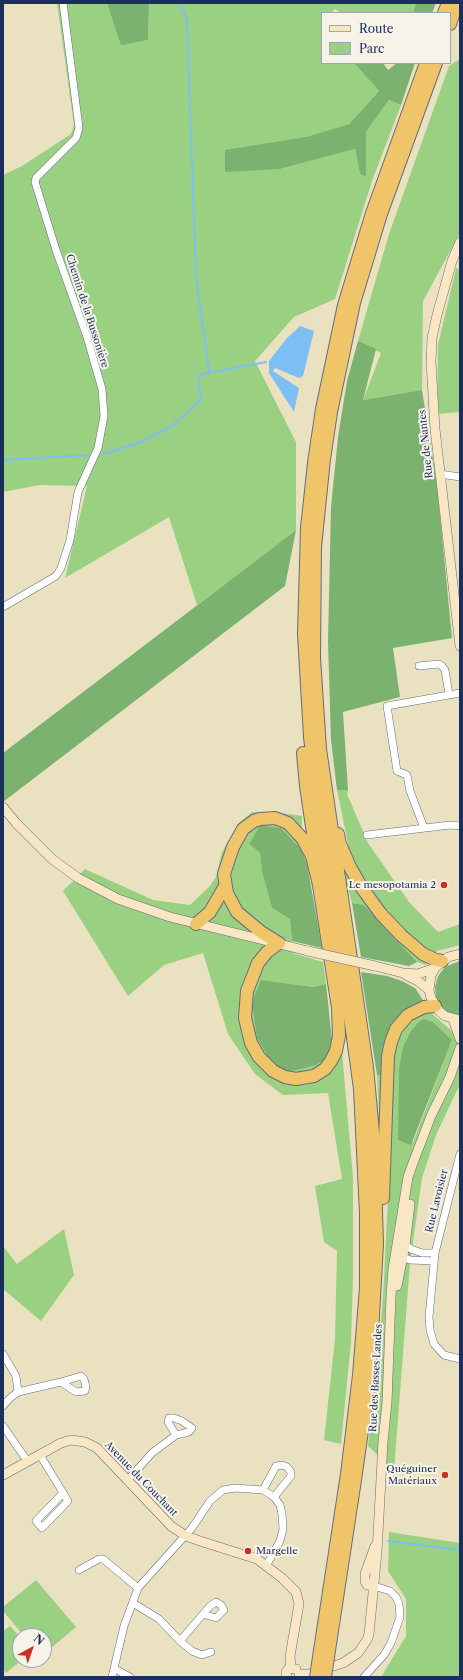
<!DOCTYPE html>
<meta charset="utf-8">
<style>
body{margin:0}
#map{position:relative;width:463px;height:1680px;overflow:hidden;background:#eae1c0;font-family:"Libre Caslon Text",serif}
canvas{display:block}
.frame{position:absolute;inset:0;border:4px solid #1b2f5e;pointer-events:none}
.legend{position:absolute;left:321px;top:12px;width:130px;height:52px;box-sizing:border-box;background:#f7f3e8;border:1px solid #9fa5b1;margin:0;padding:5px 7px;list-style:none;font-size:12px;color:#1b2f5e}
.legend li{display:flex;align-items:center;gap:8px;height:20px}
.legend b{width:20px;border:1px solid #9fa5b1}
.north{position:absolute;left:12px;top:1628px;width:40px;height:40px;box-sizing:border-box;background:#f7f3e8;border:1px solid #9fa5b1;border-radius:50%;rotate:40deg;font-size:11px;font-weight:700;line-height:16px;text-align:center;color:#1b2f5e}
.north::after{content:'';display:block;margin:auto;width:14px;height:18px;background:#c8321e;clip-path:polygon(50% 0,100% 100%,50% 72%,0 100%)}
</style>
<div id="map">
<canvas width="463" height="1680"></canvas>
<div class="frame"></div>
<ul class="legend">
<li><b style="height:5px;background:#f9e7c3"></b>Route</li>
<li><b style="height:11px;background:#9ad082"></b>Parc</li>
</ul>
<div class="north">N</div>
</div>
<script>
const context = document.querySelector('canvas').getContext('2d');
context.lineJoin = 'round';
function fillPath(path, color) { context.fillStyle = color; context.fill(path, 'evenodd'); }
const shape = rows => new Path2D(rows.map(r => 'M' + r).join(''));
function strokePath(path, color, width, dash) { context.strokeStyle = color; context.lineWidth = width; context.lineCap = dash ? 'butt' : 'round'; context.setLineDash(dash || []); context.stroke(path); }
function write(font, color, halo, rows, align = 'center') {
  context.font = font + ' "Libre Caslon Text",serif'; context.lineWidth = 4; context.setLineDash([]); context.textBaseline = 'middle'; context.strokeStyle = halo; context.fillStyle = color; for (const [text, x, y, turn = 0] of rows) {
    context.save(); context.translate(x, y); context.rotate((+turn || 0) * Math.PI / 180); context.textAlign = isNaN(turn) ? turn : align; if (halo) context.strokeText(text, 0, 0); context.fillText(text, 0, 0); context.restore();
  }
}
const green = shape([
 [57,3,107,3,122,44,148,40,149,3,416,3,413,13,341,13,335,9,331,13,322,13,322,63,354,63,379,91,349,124,306,137,280,169,355,149,360,174,366,177,366,132,389,100,401,105,372,181,335,299,294,317,255,361,296,442,296,530,197,605,169,517,65,578,87,486,40,485,3,492,3,175,22,166,71,134,74,125],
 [460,59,460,233,423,301,422,390,363,400,381,353,358,341,389,234,449,66],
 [456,268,460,270,460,412,437,414,438,345],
 [337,790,348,790,347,794,368,843,409,902,438,932,460,924,460,945,437,951,426,965,417,962,364,905,352,903,342,867,350,853],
 [252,812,275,812,302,816,301,849,281,828,260,825,249,844,260,853,262,872,272,908,290,919,293,953,323,962,326,984,314,987,261,980,316,1065,342,1052,353,1177,353,1274,351,1342,341,1444,324,1440,335,1339,337,1251,324,1242,315,1186,342,1179,328,1093,283,1095,255,1074,228,1034,203,953,164,965,128,996,63,891,85,869,153,900,190,905,209,887,216,877,222,852,239,823],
 [423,1000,430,1012,453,1032,460,1032,460,1084,436,1135,422,1178,410,1263,394,1470,368,1446,377,1371,383,1297,391,1137,380,1129,377,1075,381,1075,382,1048,393,1022,409,1007],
 [433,1022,452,1040,412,1145],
 [64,1229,74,1275,41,1321,3,1289,3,1246,17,1264],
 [389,1532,460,1543,460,1677,381,1677,406,1636,406,1599,388,1571],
 [36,1580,76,1627,44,1654,44,1636,24,1636,3,1611,3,1607],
 [10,1626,20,1637,20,1660,22,1660,6,1673,3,1669,3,1631]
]);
const forest = shape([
 [107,3,149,3,148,40,121,45],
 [416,3,436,3,432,13,413,13],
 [354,63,383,63,388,70,397,63,415,63,401,105,389,100,366,132,366,177,360,174,355,149,280,169,225,172,225,150,306,137,349,124,379,91],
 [358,341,376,349,363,400,422,390,437,485,452,638,393,648,400,697,343,712,348,790,337,790,331,740,328,641,331,507,338,437,347,381],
 [296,530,285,586,3,802,3,753],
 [260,825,281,828,301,849,307,864,322,948,292,941,290,919,272,908,262,872,260,853,249,844],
 [352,903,364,905,417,962,409,966,361,957],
 [460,961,460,1018,450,1015,441,1008,436,998,435,987,438,976,445,967],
 [361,972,387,976,402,981,415,988,423,1000,409,1007,393,1022,382,1048,381,1075,377,1075],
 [261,980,314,987,326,984,332,1040,342,1052,316,1065,288,1072,274,1066,257,1038,252,1002],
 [424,1019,433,1022,452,1040,411,1145,398,1140,399,1069,403,1047,411,1031,420,1021]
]);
const water = shape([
 [300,326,314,331,303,376,299,378,275,368,273,371,299,388,294,412,269,373,269,361,287,338]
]);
const stream = shape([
 [180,3,187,20,196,277,209,372],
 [101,455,141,442,172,426,201,400,198,378,202,374,266,362],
 [3,460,89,455],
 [388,1541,460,1550]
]);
const street = shape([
 [440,474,460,477],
 [3,607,56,576,61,568,70,540,78,492,98,448,104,416,102,389,87,337,56,250,35,182,36,178,76,138,79,128,63,3],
 [419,666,439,664,442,666,445,670,449,695],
 [424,828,410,791,407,775,397,771,387,706,460,693],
 [367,835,450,825,460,826],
 [460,1154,435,1253,429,1317,430,1330,434,1344,444,1355,460,1359],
 [405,1245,411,1249,422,1253,435,1253],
 [401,1253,403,1257,410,1260,434,1261],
 [3,1354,16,1376,18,1392,10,1398,3,1406],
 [18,1392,61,1382,76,1392,85,1391,86,1387,84,1379,81,1376,61,1382],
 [3,1426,28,1462],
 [40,1455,68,1501,42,1528,36,1521,62,1494],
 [128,1480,152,1453,176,1435,189,1432,192,1428,182,1421,174,1418,169,1418,168,1422,176,1435],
 [263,1490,276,1466,282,1465,287,1467,291,1472,291,1476,274,1497],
 [79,1570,99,1559,103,1559,138,1588],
 [133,1603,159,1619,180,1641,192,1651,202,1655,211,1652],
 [180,1641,210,1606,216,1602,221,1605,224,1610,216,1618,203,1614],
 [115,1669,130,1677],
 [112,1677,124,1626,138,1588,192,1528,210,1501,223,1490,235,1488,263,1490,274,1497,280,1505,282,1514,283,1529,280,1541,266,1566],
 [364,1677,384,1655,391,1643,400,1617,399,1604,396,1597,390,1591,374,1586]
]);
const secondary = shape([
 [460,242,452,261,437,315,432,338,431,362,435,429,460,646],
 [3,807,16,823,52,859,78,878,118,899,170,917,308,951],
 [460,954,448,957,435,968,431,975,429,990,431,998,439,1011,445,1016,460,1020],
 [375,966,403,973,418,974,435,968],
 [406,975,418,981,429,990],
 [453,1019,460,1039],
 [397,1286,405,1245,410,1204],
 [3,1475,61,1443,71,1440,85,1442,97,1448,171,1526,186,1536,200,1541,257,1559,282,1578,296,1592,299,1604,290,1656,291,1667],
 [374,1586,367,1585,365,1581,365,1574,375,1546],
 [299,1674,309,1674,343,1663,358,1653,367,1640,369,1634,377,1552,383,1442,387,1402,391,1296,393,1269,408,1177,413,1163,431,1116,450,1077,460,1048],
 [287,1677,286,1672,289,1668,296,1669]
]);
const highway = shape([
 [444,13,448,3],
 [450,24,457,3],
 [303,753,306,786,320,881,319,885,338,1008,339,1036,336,1051,331,1061,325,1069,314,1076,296,1079,285,1077,273,1071,259,1057,251,1043,245,1018,247,991,258,963,267,952,279,943,261,932,237,912,227,893,224,874,233,847,243,829,254,821,260,819,275,818,288,823,302,838,312,856,319,885],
 [338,834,340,844,350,867,362,888,381,914,401,935,423,954,436,960,442,961],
 [196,924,210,912,225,886],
 [383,1198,388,1056,391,1042,396,1029,408,1015,424,1007,435,1006],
 [319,1657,347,1474,359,1375,366,1288,366,1214,360,1089,348,1001,318,805,310,737,304,634,307,528,314,463,322,409,344,305,372,213,426,63],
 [328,1657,355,1480,368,1389,372,1334,377,1244,374,1143,367,1067,320,749,314,658,315,547,324,459,331,412,354,303,381,214,436,63]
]);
const secondaryBridge = shape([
 [308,951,375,966]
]);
const highwayBridge = shape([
 [316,1677,319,1657],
 [325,1677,328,1657]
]);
const markers = [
 [444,885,4,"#c8321e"],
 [445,1475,4,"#c8321e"],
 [248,1551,4,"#c8321e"]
];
const streetNames = [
 ["Chemin de la Bussonière",87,311,72],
 ["Rue de Nantes",426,444,-96],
 ["Rue Lavoisier",437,1201,-76],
 ["Rue des Basses Landes",376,1378,-87],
 ["Avenue du Couchant",141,1479,46]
];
const poiNames = [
 ["Le mesopotamia 2",436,885],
 ["Quéguiner",437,1469],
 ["Matériaux",437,1481],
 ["Margelle",256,1551,"left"]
];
fillPath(green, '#9ad082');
fillPath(forest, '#7bb270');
fillPath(water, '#7ebff3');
strokePath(stream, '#7ebff3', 2);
strokePath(street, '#636d80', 8);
strokePath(secondary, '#636d80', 10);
strokePath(highway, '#636d80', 14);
strokePath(street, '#fff', 7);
strokePath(secondary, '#f9e7c3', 9);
strokePath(highway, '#f0c469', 12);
strokePath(secondaryBridge, '#636d80', 10, []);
strokePath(highwayBridge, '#636d80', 14, []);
strokePath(secondaryBridge, '#f9e7c3', 9);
strokePath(highwayBridge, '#f0c469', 12);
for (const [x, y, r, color] of markers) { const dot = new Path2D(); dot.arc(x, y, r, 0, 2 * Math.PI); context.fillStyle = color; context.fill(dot); strokePath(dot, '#f7f3e8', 1.5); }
write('10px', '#1b2f5e', '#f7f3e8', streetNames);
write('10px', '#1b2f5e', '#f7f3e8', poiNames, 'right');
</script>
